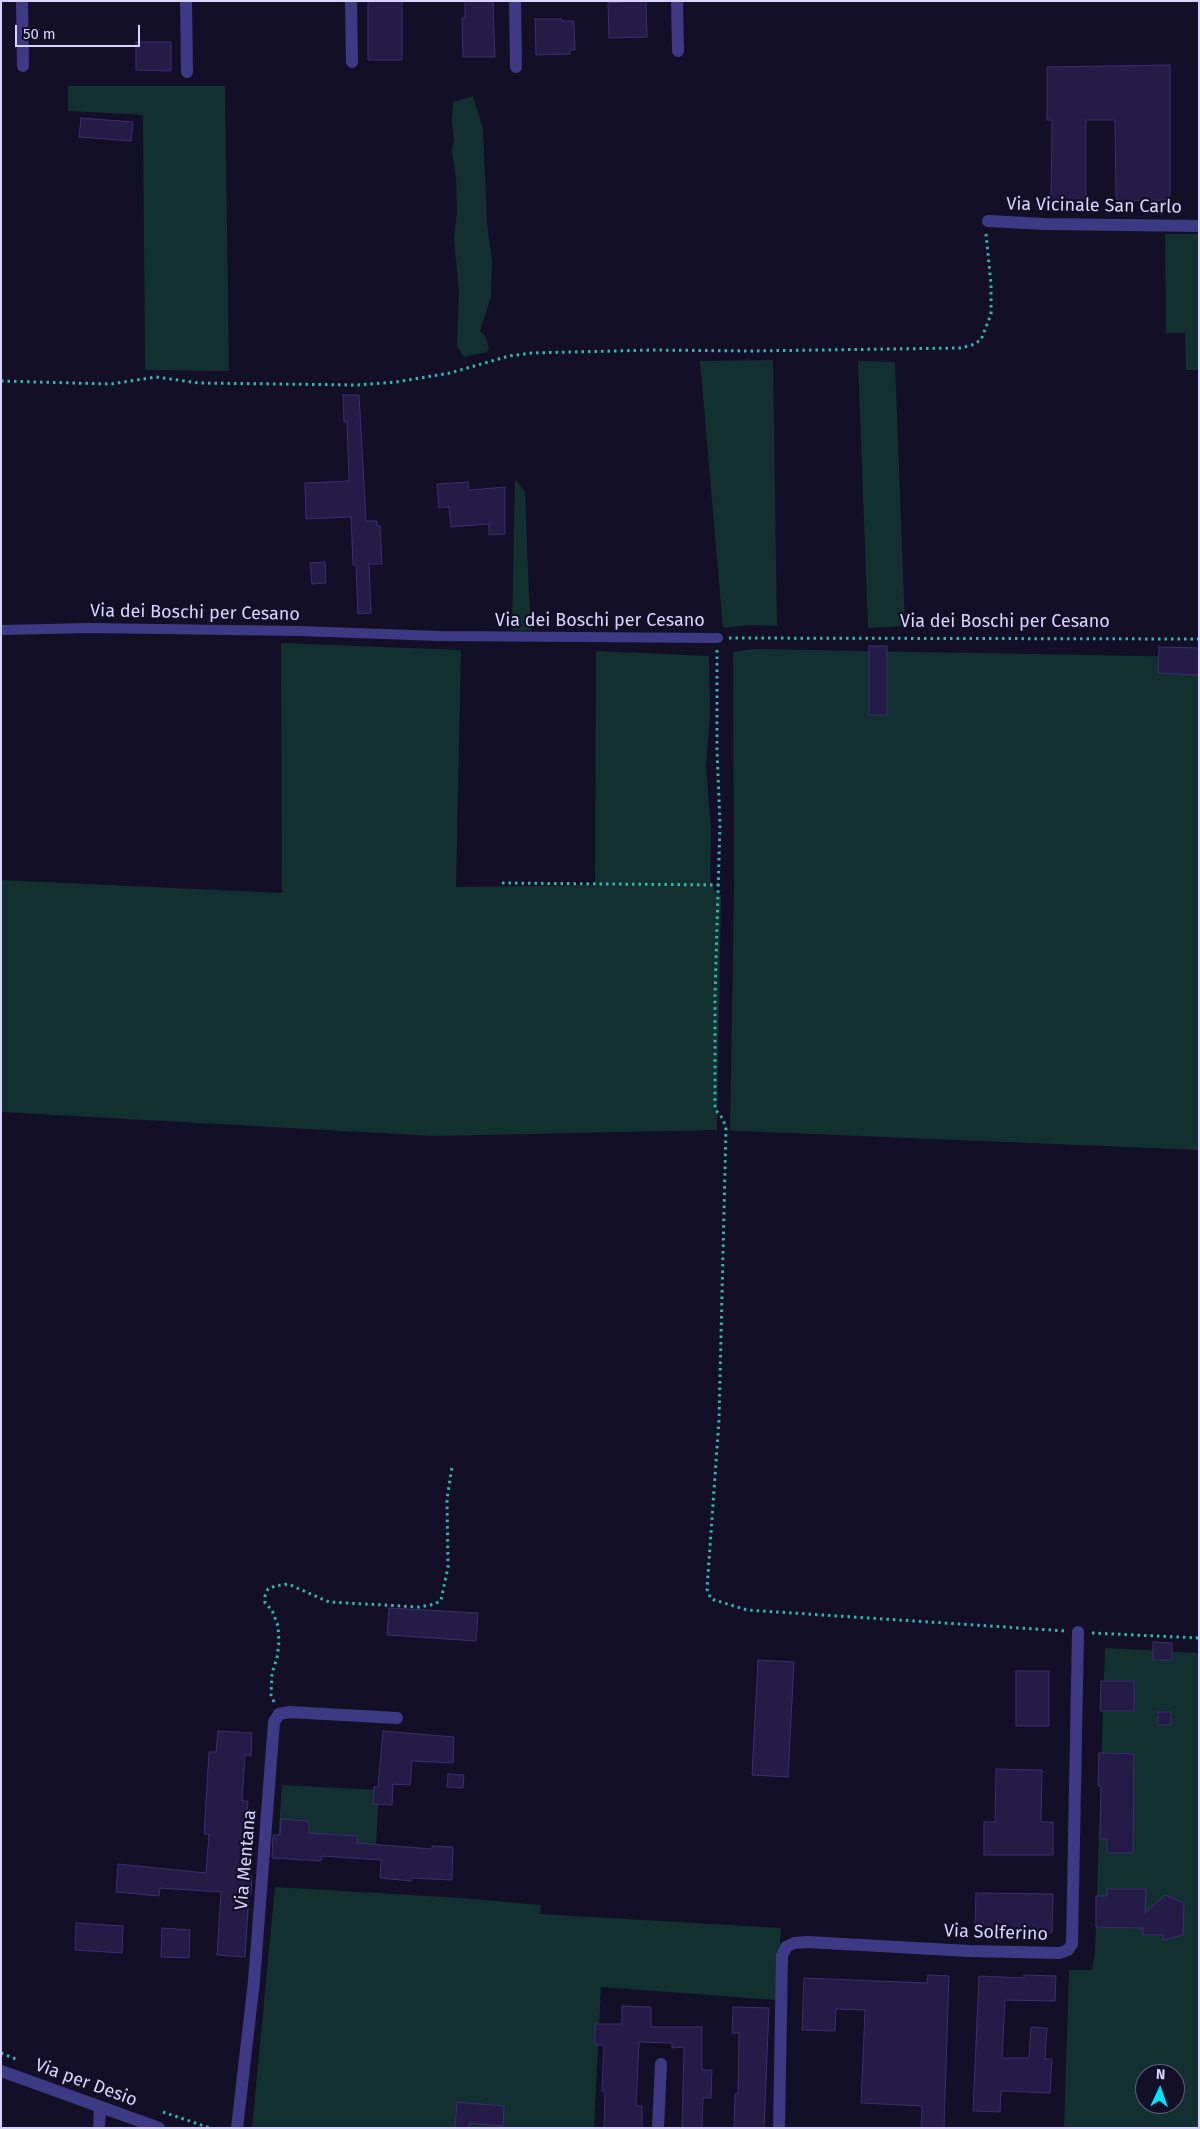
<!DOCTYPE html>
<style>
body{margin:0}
#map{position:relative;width:1200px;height:2129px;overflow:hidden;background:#130f26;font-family:"Fira Sans",sans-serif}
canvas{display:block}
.frame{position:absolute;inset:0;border:2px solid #d9d4ff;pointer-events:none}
.north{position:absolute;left:1135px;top:2064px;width:50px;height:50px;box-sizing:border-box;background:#130f26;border:1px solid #625e7d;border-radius:50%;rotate:3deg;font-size:14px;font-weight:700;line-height:20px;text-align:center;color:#d9d4ff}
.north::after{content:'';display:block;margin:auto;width:18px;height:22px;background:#00e5ff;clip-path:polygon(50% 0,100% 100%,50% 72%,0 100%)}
.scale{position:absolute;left:15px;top:25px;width:125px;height:22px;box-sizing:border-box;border:2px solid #d9d4ff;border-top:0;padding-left:6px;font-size:15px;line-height:18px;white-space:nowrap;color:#d9d4ff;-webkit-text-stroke:4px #130f26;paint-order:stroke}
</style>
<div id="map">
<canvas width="1200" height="2129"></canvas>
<div class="frame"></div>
<div class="north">N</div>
<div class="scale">50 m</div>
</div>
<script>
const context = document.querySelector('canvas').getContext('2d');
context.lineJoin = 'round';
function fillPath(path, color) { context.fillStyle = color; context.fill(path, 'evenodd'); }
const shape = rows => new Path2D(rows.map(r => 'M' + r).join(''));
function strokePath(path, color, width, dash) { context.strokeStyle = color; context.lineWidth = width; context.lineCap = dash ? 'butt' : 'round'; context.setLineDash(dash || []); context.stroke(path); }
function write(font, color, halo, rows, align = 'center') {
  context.font = font + ' "Fira Sans",sans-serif'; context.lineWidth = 4.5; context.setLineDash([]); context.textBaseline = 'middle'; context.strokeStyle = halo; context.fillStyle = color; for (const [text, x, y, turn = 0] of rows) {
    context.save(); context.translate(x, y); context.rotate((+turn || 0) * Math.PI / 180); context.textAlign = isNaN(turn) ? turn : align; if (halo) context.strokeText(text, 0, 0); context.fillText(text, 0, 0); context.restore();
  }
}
const green = shape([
 [68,86,225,86,229,371,145,370,143,115,68,111],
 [473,96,483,128,487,223,492,262,491,297,480,331,485,336,489,348,487,352,464,357,457,346,459,292,454,239,457,212,456,178,452,151,454,139,452,120,453,102],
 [1165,234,1199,234,1199,370,1186,370,1185,333,1166,333],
 [773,360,777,626,750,625,723,628,700,361],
 [858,361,895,362,905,626,868,628],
 [515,479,525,492,529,596,532,631,512,630],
 [281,643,461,650,456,887,595,885,596,651,709,656,710,717,706,766,711,830,710,879,716,893,721,895,717,1130,730,1130,734,889,733,652,753,649,1199,657,1199,1150,716,1130,434,1136,1,1112,1,880,282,893],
 [1105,1648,1199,1653,1199,2128,1064,2128,1069,1970,1092,1970,1095,1952],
 [1145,2074,1175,2074,1175,2104,1145,2104],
 [282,1785,379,1790,376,1848,278,1841],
 [275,1887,461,1898,541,1905,540,1914,781,1928,776,2000,601,1987,594,2128,252,2128]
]);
const building = shape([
 [368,1,402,1,402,60,368,60,368,1],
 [465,1,493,1,495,57,463,57,462,18,465,18,465,1],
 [633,1,646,1,647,37,609,38,608,3,633,1],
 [535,19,562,19,562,21,574,21,575,50,570,50,570,54,536,55,535,19],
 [136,42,171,42,171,71,136,70,136,42],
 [1170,65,1170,200,1116,201,1115,120,1086,120,1086,203,1051,203,1052,120,1047,120,1047,67,1170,65],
 [81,118,133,122,131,141,79,137,81,118],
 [343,395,359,395,366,521,377,521,377,526,380,526,382,564,369,564,371,613,358,614,356,565,353,565,351,517,306,519,305,483,349,481,347,422,344,422,343,395],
 [468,482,469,490,505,487,505,534,489,535,489,524,451,527,449,507,439,508,437,484,468,482],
 [325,562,326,583,312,584,310,563,325,562],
 [869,646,887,646,887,715,869,715,869,646],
 [1159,647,1199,648,1199,675,1158,673,1159,647],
 [389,1608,478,1613,476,1641,387,1635,389,1608],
 [1153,1642,1172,1643,1172,1660,1153,1660,1153,1642],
 [758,1660,794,1662,788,1777,752,1775,758,1660],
 [1016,1671,1049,1671,1049,1726,1016,1726,1016,1671],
 [1101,1681,1134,1681,1134,1711,1100,1711,1101,1681],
 [1158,1712,1171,1712,1171,1725,1158,1725,1158,1712],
 [218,1731,252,1733,251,1756,245,1755,242,1801,248,1801,243,1875,252,1876,251,1894,249,1894,245,1957,217,1955,221,1892,160,1888,159,1896,116,1892,118,1864,206,1873,209,1834,204,1834,209,1752,216,1752,218,1731],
 [383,1731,454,1737,453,1763,412,1761,410,1785,393,1784,392,1805,373,1804,374,1787,378,1787,383,1731],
 [1099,1753,1134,1754,1133,1853,1107,1853,1107,1839,1100,1839,1101,1786,1098,1786,1099,1753],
 [996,1769,1042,1770,1041,1822,1053,1822,1053,1855,984,1855,984,1822,995,1822,996,1769],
 [448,1774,464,1775,463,1788,447,1787,448,1774],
 [281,1819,309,1821,309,1833,358,1836,357,1843,432,1849,432,1846,453,1847,452,1880,411,1878,411,1881,380,1878,381,1860,322,1856,321,1861,272,1858,273,1835,280,1835,281,1819],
 [1107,1889,1146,1889,1145,1913,1165,1895,1184,1903,1183,1935,1163,1940,1163,1935,1143,1935,1143,1928,1096,1927,1096,1896,1107,1896,1107,1889],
 [976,1893,1053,1894,1052,1933,975,1931,976,1893],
 [76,1923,123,1926,122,1953,75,1950,76,1923],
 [162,1928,190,1930,189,1958,161,1957,162,1928],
 [928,1975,949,1976,944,2128,921,2128,922,2106,861,2103,865,2010,836,2009,835,2031,802,2030,804,1978,927,1983,928,1975],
 [1024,1975,1056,1976,1055,2001,1005,2000,1002,2058,1029,2058,1031,2027,1047,2028,1045,2059,1052,2059,1050,2093,1001,2091,1000,2112,973,2111,979,1976,1024,1978,1024,1975],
 [622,2006,651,2007,651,2027,702,2027,702,2070,712,2070,711,2098,703,2098,702,2128,682,2128,684,2047,672,2048,672,2043,639,2042,636,2106,642,2106,642,2128,604,2128,605,2091,602,2091,604,2045,595,2045,595,2024,622,2024,622,2006],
 [733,2007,769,2008,764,2128,734,2128,735,2094,738,2094,739,2033,732,2033,733,2007],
 [457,2102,504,2106,503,2126,469,2123,469,2128,455,2128,457,2102]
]);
const path = shape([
 [1,381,111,384,156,377,199,383,356,385,396,382,450,373,509,356,532,353,653,350,750,351,960,348,972,345,981,340,991,314,991,284,986,234],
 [729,638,1199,639],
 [717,650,717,750,720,824,715,996,715,1109,723,1119,726,1129,719,1420,707,1589,711,1599,747,1610,1066,1631],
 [502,883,719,885],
 [1092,1633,1199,1638],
 [274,1702,271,1695,272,1673,277,1658,279,1642,278,1626,272,1610,265,1603,265,1596,268,1589,275,1586,288,1584,329,1602,419,1607,435,1604,441,1600,448,1567,447,1499,452,1467],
 [1,2053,16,2059],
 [163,2112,210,2128]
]);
const service = shape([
 [1,630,90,628,299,631,439,636,718,638]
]);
const minor = shape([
 [22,1,23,66],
 [186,1,187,72],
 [351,1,352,62],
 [515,1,516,67],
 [677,1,678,51],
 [988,221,1044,224,1199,226],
 [99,2128,100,2108],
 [237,2128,254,1981,274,1722,279,1714,289,1712,397,1718],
 [658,2128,661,2064],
 [779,2128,782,1956,786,1947,794,1943,807,1942,969,1951,1060,1953,1068,1950,1072,1944,1078,1632]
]);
const tertiary = shape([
 [1,2071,159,2128]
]);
const streetNames = [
 ["Via Vicinale San Carlo",1094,206,1],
 ["Via dei Boschi per Cesano",195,613,1],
 ["Via dei Boschi per Cesano",600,621],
 ["Via dei Boschi per Cesano",1005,622],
 ["Via Mentana",246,1860,-85],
 ["Via Solferino",996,1933,2],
 ["Via per Desio",86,2083,20]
];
fillPath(green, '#12302f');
fillPath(building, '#241b47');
strokePath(building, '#3b2d73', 1);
strokePath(path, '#2fb8b0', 3, [2.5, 4]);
strokePath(service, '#3d3a85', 10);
strokePath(minor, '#3d3a85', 12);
strokePath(tertiary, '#3d3a85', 12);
write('18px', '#d9d4ff', '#130f26', streetNames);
</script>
